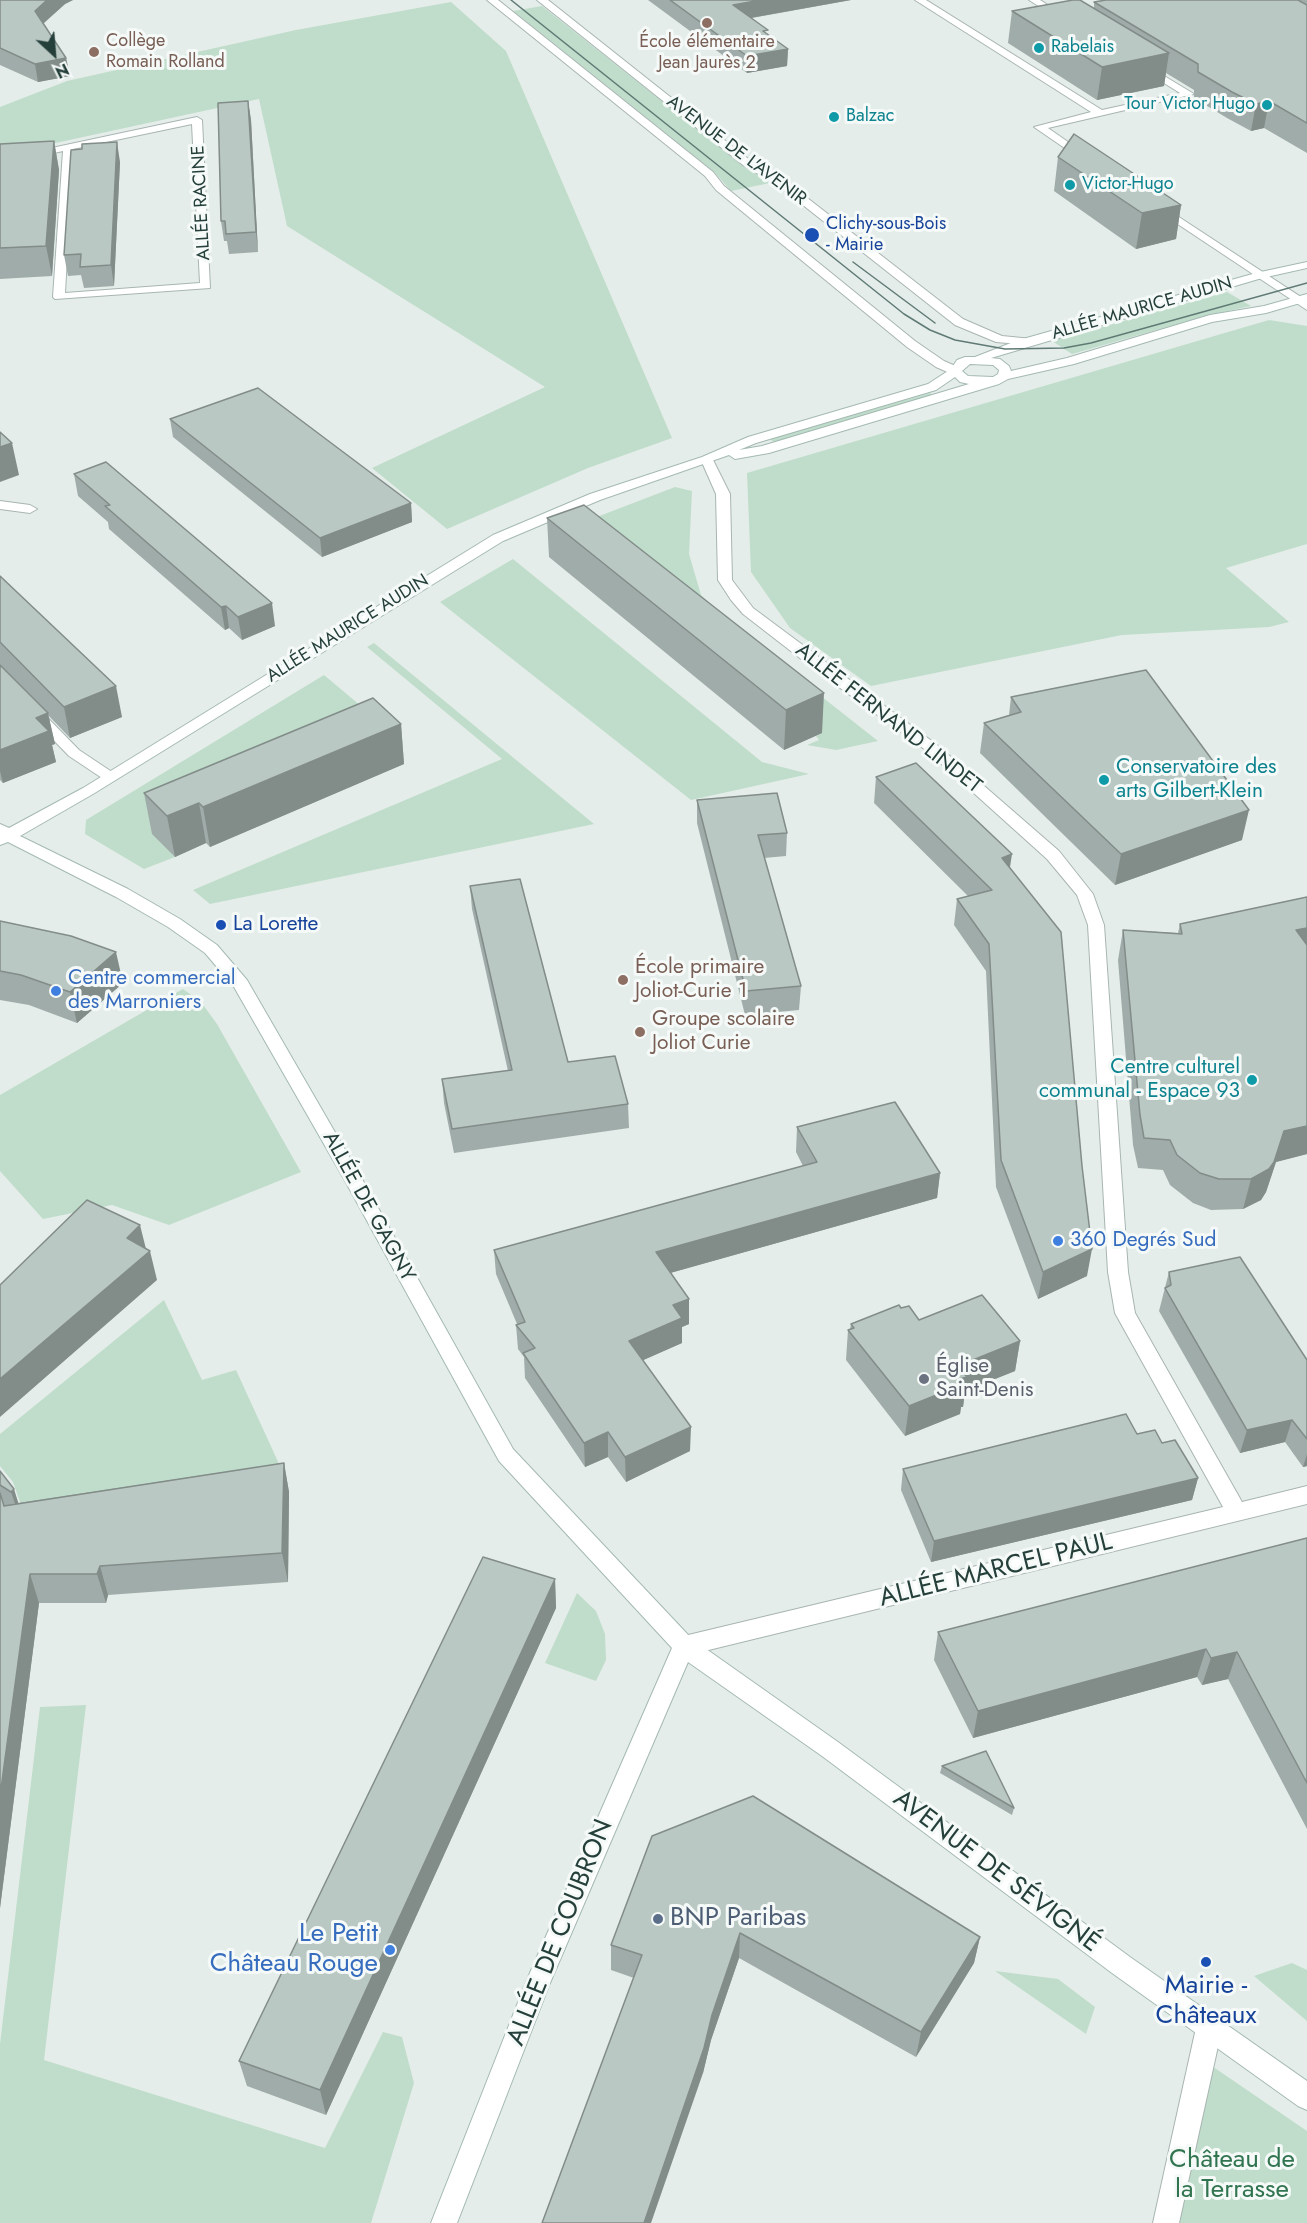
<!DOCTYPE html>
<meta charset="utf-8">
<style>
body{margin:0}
#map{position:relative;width:1307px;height:2223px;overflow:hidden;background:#e5edea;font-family:Jost,sans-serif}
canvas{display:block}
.north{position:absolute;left:24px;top:24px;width:60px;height:60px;-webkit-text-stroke:4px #f5faf8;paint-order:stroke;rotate:154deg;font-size:16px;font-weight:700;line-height:24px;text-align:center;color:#253f3a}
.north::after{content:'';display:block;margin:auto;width:21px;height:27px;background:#253f3a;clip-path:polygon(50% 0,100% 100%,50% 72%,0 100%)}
</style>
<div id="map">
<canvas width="1307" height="2223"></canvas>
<div class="north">N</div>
</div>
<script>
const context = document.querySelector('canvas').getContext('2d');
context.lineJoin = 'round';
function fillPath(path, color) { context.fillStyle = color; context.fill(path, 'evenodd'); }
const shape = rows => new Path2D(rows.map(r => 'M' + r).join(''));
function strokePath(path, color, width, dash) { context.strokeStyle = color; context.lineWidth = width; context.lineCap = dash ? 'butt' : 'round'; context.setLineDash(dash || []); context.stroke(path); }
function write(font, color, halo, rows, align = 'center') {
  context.font = font + ' Jost,sans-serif'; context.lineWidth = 6; context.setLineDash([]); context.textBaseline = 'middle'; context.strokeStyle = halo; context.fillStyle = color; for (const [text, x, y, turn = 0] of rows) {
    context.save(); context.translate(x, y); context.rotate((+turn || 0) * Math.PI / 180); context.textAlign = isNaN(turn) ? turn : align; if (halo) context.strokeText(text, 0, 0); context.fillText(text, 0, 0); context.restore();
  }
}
const green = shape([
 [451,2,506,51,672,438,588,468,447,529,372,468,545,387,287,226,259,99,0,155,0,107,67,81,296,30],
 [542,6,745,167,770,183,731,191,715,173,513,11],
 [1227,292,1251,306,1209,315,1072,354,1052,341],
 [1269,320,1307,326,1307,544,1226,568,1289,622,1269,627,1122,635,871,686,790,628,751,572,747,473],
 [930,393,934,396,774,442,769,439],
 [675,487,692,491,689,554,701,595,732,626,878,741,836,750,807,745,819,740,816,736,822,733,576,525],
 [513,559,762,762,809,774,691,800,440,602],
 [374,643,594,824,210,904,193,890,502,759,367,647],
 [324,675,392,732,175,857,144,869,85,834,86,820],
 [183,989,201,1002,217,1024,301,1172,169,1225,112,1205,43,1219,0,1171,0,1095],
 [164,1300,202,1380,236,1370,285,1477,26,1519,13,1482,0,1466,0,1434],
 [577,1593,596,1611,605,1634,606,1660,596,1681,545,1663],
 [86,1705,44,2060,325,2148,383,2032,402,2037,414,2083,371,2223,0,2223,0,2044,40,1707],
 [1292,1963,1307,1970,1307,2021,1254,1976],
 [995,1971,1058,1979,1095,2007,1086,2034],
 [1206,2062,1307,2131,1307,2223,1176,2223]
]);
const street = shape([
 [487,0,498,0,713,172,724,186,915,341,944,361,960,368,960,374,952,374,936,367,907,347,716,190,705,176,487,0],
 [537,0,548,0,751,161,788,183,963,319,1002,336,1032,339,1032,345,996,342,955,325,780,187,743,165,537,0],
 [915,0,926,0,1102,110,1180,93,1143,70,1141,68,1146,65,1194,94,1048,128,1091,158,1082,160,1034,127,1091,112,915,0],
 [1029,0,1040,0,1068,18,1060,20,1029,0],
 [197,117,202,120,210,288,55,299,53,297,63,151,0,165,0,159,197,117],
 [192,124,200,283,65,293,73,149,192,124],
 [1159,204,1307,301,1307,310,1155,209,1154,207,1159,204],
 [707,456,713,460,730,494,732,580,753,608,937,745,1059,851,1093,894,1104,925,1128,1272,1135,1313,1242,1502,1307,1486,1307,1504,684,1656,676,1653,673,1646,676,1639,684,1636,1223,1507,1115,1313,1108,1272,1088,925,1077,895,1047,859,927,751,814,669,743,614,731,600,718,580,716,494,701,460,707,456],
 [0,501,30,505,37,509,30,513,0,509,0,501],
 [0,673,5,674,79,750,115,774,118,777,115,780,105,780,69,756,0,685,0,673],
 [1209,2016,1218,2019,1222,2028,1179,2223,1153,2223,1196,2028,1200,2019,1209,2016]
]);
const secondary = shape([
 [1307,262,1307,268,1262,278,991,358,1000,359,1009,366,1011,371,1067,358,1210,315,1264,306,1307,294,1307,301,1266,313,1212,322,1074,364,1008,379,999,384,769,453,735,459,729,455,600,500,503,541,93,794,20,836,128,889,180,919,217,945,247,980,362,1179,513,1449,692,1639,838,1742,1130,1957,1307,2081,1307,2110,1298,2106,1112,1973,822,1756,688,1662,550,1983,457,2223,431,2223,526,1982,672,1648,499,1461,344,1179,234,987,205,953,168,927,116,897,8,842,0,845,0,824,9,828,83,788,493,535,590,494,702,457,748,437,928,384,951,369,957,360,965,357,975,357,1016,341,1256,273,1307,262],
 [970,364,993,365,999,370,998,374,993,377,968,376,962,371,970,364],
 [955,377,960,382,969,384,762,446,739,450,756,443,936,390,955,377]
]);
const tram = shape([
 [511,0,904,314,930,330,955,340,1005,349,1064,348,1091,343,1307,283],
 [853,262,935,323]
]);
const wall = shape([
 [0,0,73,0,65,4,43,24,66,58,70,76,38,82,0,65],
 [648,0,851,0,752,18,768,35,788,49,787,66,747,73],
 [1106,0,1307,0,1307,153,1264,128,1251,131,1227,118,1194,98,1194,90,1166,73,1164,86,1097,100,1008,43,1012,11,1094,8,1094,2],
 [248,101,251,120,258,252,229,254,227,241,224,241,221,221],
 [54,141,59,170,52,276,0,279,0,144],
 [1058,157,1181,205,1176,239,1136,249,1054,191],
 [120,162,114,286,84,288,81,275,68,276,64,255],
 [170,419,411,503,412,522,322,557,173,437],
 [74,474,275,626,242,640,229,628,225,630,109,529,108,522,78,496],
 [547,518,822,733,784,750,549,557],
 [0,576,122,717,70,738,48,715,55,744,52,745,56,762,3,783,0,780],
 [1011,697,1242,840,1115,885,980,753,984,723,1009,715],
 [401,724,404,764,210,847,206,843,175,857,152,834,144,793],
 [876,777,1010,867,1087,1276,1038,1299,996,1187,986,971,954,925,957,899,968,896,874,803],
 [697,800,787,833,786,856,764,858,801,986,799,1010,745,1015,697,823],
 [470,886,568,1062,628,1104,629,1128,454,1153,444,1103,442,1079,508,1071,472,909],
 [1307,897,1307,1154,1276,1162,1266,1192,1261,1200,1243,1209,1211,1210,1193,1203,1170,1185,1163,1170,1138,1168,1133,1145,1118,960,1123,930,1178,933,1180,924],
 [0,921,123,983,77,1023,29,1005,0,1000],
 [797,1127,940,1173,937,1198,670,1273,689,1324,682,1327,682,1343,643,1360,690,1451,626,1482,608,1457,585,1467,525,1378,524,1357,518,1349,516,1325,517,1324,496,1274,494,1250,803,1166,796,1152],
 [1169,1272,1307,1360,1307,1466,1303,1467,1285,1442,1240,1453,1159,1311],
 [901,1308,919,1320,1020,1341,1015,1371,965,1391,963,1407,961,1407,960,1414,905,1436,846,1360,848,1330,850,1329,851,1324],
 [1137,1434,1162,1443,1198,1478,1192,1500,931,1562,901,1490,903,1469],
 [284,1463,289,1492,288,1582,108,1595,106,1603,39,1603,0,1908,0,1471,18,1503],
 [1307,1538,1307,1829,1228,1679,1202,1685,1197,1677,973,1738,934,1660,938,1632],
 [555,1579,556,1608,326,2115,247,2086,239,2061],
 [942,1766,1014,1808,1012,1815,940,1773],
 [652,1836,980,1937,974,1963,916,2057,739,1958,711,2040,703,2073,634,1978,611,1970,611,1945]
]);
const shadedWall = shape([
 [47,0,73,0,65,4,38,28,35,11],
 [761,0,851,0,733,21,733,5],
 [788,49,787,66,747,73,747,56],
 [1169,53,1164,86,1097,100,1102,67],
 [66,58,70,76,38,82,35,64],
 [248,101,251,120,258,252,256,232],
 [1269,101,1264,128,1251,131,1256,104],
 [54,141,59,170,52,276,46,246],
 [117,142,120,162,114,286,111,265],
 [1181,205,1176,239,1136,249,1142,213],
 [12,443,19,475,0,482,0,447],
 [411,503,412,522,322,557,320,538],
 [272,603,275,626,242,640,238,617],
 [226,606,229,628,225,630,221,607],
 [116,686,122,717,70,738,64,707],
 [824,693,822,733,784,750,786,710],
 [48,713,55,744,52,745,56,762,3,783,0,771,0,750,36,718],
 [401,724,404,764,210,847,203,807],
 [199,803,206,843,175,857,167,816],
 [1249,810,1242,840,1115,885,1121,854],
 [1012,854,1008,880,1002,858],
 [1307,928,1307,957,1296,930],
 [116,952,123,983,77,1023,70,992],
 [1307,1126,1307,1154,1276,1162,1266,1192,1261,1200,1243,1209,1251,1179,1284,1131],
 [940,1173,937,1198,656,1277,656,1252],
 [140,1225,147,1253,150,1251,157,1280,0,1417,0,1379,127,1238],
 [1092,1249,1087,1276,1038,1299,1043,1272],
 [689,1299,689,1324,682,1327,682,1343,630,1366,629,1341,673,1305],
 [1020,1341,1015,1371,965,1391,963,1407,961,1407,960,1414,905,1436,909,1406,958,1366],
 [1292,1420,1285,1442,1240,1453,1247,1430],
 [691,1427,690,1451,626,1482,625,1457],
 [608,1432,608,1457,585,1467,584,1443],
 [1307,1454,1307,1466,1303,1467],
 [284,1463,289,1492,288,1582,282,1553],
 [1198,1478,1192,1500,931,1562,934,1541],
 [14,1489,23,1518,21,1521,11,1492],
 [100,1566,108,1595,106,1603,97,1574],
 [30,1574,39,1603,0,1908,0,1796],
 [555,1579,556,1608,326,2115,320,2090],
 [1206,1649,1197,1677,973,1738,978,1711],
 [1237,1652,1228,1679,1202,1685,1211,1658],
 [740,1933,739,1958,711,2040,703,2073,651,2223,644,2223,712,2015],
 [980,1937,974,1963,916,2057,921,2032]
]);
const building = shape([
 [0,0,47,0,35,11,66,58,35,64,0,48,0,0],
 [670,0,761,0,733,5,768,30,763,31,788,49,747,56,670,0],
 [1073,0,1080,0,1169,53,1102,67,1012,11,1073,0],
 [1106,0,1298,0,1307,5,1307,123,1269,101,1256,104,1232,92,1198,72,1198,64,1094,2,1106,0],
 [248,101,256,232,226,234,225,221,221,221,218,103,248,101],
 [1074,134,1181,205,1142,213,1058,157,1074,134],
 [54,141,46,246,0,248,0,144,54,141],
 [117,142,111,265,80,267,81,254,64,255,71,150,82,149,82,144,117,142],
 [258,388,411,503,320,538,170,419,258,388],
 [0,432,12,443,0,447,0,432],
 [106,462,272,603,238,617,226,606,221,607,105,506,110,505,74,474,106,462],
 [584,505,824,693,786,710,547,518,584,505],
 [0,576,116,686,64,707,0,642,0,576],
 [0,665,48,713,36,718,49,731,0,750,0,665],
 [1146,670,1249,810,1121,854,984,723,1021,712,1011,697,1146,670],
 [373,698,401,724,203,807,199,803,167,816,144,793,373,698],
 [916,763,1012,854,1002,858,1061,932,1082,1166,1092,1249,1043,1272,1001,1160,989,944,957,899,992,890,876,777,916,763],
 [777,793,787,833,758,835,801,986,746,991,697,800,777,793],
 [520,879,568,1062,615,1056,628,1104,452,1129,442,1079,512,1070,470,886,520,879],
 [1307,897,1307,928,1296,930,1307,945,1307,1126,1284,1131,1274,1162,1269,1169,1251,1179,1219,1179,1200,1173,1177,1155,1170,1140,1144,1138,1140,1115,1123,930,1182,934,1180,924,1307,897],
 [0,921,71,936,116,952,70,992,21,975,0,971,0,921],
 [895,1102,940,1173,656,1252,689,1299,673,1305,682,1318,629,1341,691,1427,625,1457,608,1432,584,1443,523,1353,535,1348,516,1325,525,1322,494,1250,817,1162,797,1127,895,1102],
 [87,1200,140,1225,127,1238,150,1251,0,1379,0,1285,87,1200],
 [1240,1257,1307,1360,1307,1439,1292,1420,1247,1430,1165,1288,1171,1285,1169,1272,1240,1257],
 [982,1295,1020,1341,958,1366,967,1377,960,1379,964,1384,909,1406,848,1330,854,1328,851,1324,899,1305,901,1308,909,1306,919,1320,982,1295],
 [1126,1414,1137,1434,1155,1430,1162,1443,1175,1440,1198,1478,934,1541,903,1469,1126,1414],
 [284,1463,282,1553,100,1566,97,1574,30,1574,0,1796,0,1493,4,1506,284,1463],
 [0,1471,14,1489,11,1492,0,1485,0,1471],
 [1307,1538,1307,1783,1237,1652,1211,1658,1206,1649,978,1711,938,1632,1307,1538],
 [483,1557,555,1579,320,2090,239,2061,483,1557],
 [986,1751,1014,1808,942,1766,986,1751],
 [753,1796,980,1937,921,2032,740,1933,712,2015,704,2048,644,2223,542,2223,642,1955,611,1945,652,1836,753,1796]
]);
const markers = [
 [707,23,6,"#8d6e63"],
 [1039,48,6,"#0f9aa8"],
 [94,52,6,"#8d6e63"],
 [1267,105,6,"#0f9aa8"],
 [834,117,6,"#0f9aa8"],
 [1070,185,6,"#0f9aa8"],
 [812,235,8,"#1a4fb4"],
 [1104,780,6,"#0f9aa8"],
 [221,925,6,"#1a4fb4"],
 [623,980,6,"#8d6e63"],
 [56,991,6,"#3f7fe0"],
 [640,1032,6,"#8d6e63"],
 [1252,1080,6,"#0f9aa8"],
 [1058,1241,6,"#3f7fe0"],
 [924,1379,6,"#6b7280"],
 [658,1919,6,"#5c6f8a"],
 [390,1950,6,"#3f7fe0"],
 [1206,1962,6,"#1a4fb4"]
];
const farEducationnames = [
 ["Collège",106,42],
 ["Romain Rolland",106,63],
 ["École élémentaire",707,43,"center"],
 ["Jean Jaurès 2",707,64,"center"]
];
const farCulturenames = [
 ["Rabelais",1051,48],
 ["Tour Victor Hugo",1255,105,"right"],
 ["Balzac",846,117],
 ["Victor-Hugo",1082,185]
];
const farStreetnames = [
 ["AVENUE DE L'AVENIR",736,151,37],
 ["ALLÉE RACINE",202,203,-93],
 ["ALLÉE MAURICE AUDIN",1142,309,-16],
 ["ALLÉE MAURICE AUDIN",348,629,-32]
];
const farTransitnames = [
 ["Clichy-sous-Bois",826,225],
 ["- Mairie",826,246]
];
const streetNames = [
 ["ALLÉE FERNAND LINDET",888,719,38],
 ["ALLÉE DE GAGNY",368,1207,61]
];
const cultureNames = [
 ["Conservatoire des",1116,768],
 ["arts Gilbert-Klein",1116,792],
 ["Centre culturel",1240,1068,"right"],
 ["communal - Espace 93",1240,1092,"right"]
];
const transitNames = [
 ["La Lorette",233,925]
];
const educationNames = [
 ["École primaire",635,968],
 ["Joliot-Curie 1",635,992],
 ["Groupe scolaire",652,1020],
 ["Joliot Curie",652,1044]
];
const shopNames = [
 ["Centre commercial",68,979],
 ["des Marroniers",68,1003],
 ["360 Degrés Sud",1070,1241]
];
const worshipNames = [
 ["Église",936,1367],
 ["Saint-Denis",936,1391]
];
const nearStreetnames = [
 ["ALLÉE MARCEL PAUL",996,1571,-14],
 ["AVENUE DE SÉVIGNÉ",996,1872,37],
 ["ALLÉE DE COUBRON",561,1933,-68]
];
const nearServicenames = [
 ["BNP Paribas",670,1919]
];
const nearShopnames = [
 ["Le Petit",378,1935],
 ["Château Rouge",378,1965]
];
const nearTransitnames = [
 ["Mairie -",1206,1987],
 ["Châteaux",1206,2017]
];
const nearParknames = [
 ["Château de",1232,2161],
 ["la Terrasse",1232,2191]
];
fillPath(green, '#bfddca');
strokePath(street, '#a8b5b2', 2);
strokePath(secondary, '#a4b9b3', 2);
fillPath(street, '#fff');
fillPath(secondary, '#fff');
strokePath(tram, '#5f7a75', 1.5);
fillPath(wall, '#a0aca9');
fillPath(shadedWall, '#828c89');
fillPath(building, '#bac8c4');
strokePath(building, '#828c89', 1.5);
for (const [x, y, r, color] of markers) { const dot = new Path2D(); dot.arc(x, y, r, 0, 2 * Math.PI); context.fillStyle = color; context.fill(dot); strokePath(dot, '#f5faf8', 2); }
write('18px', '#785e54', '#f5faf8', farEducationnames, 'left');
write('18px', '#0d838f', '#f5faf8', farCulturenames, 'left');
write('18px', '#253f3a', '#f5faf8', farStreetnames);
write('18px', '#164399', '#f5faf8', farTransitnames, 'left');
write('21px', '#253f3a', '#f5faf8', streetNames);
write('21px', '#0d838f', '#f5faf8', cultureNames, 'left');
write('21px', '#164399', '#f5faf8', transitNames, 'left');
write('21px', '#785e54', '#f5faf8', educationNames, 'left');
write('21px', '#366cbe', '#f5faf8', shopNames, 'left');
write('21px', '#5b616d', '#f5faf8', worshipNames, 'left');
write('26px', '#253f3a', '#f5faf8', nearStreetnames);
write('26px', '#4e5e75', '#f5faf8', nearServicenames, 'left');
write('26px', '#366cbe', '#f5faf8', nearShopnames, 'right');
write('26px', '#164399', '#f5faf8', nearTransitnames);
write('26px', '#317450', '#f5faf8', nearParknames);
</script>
